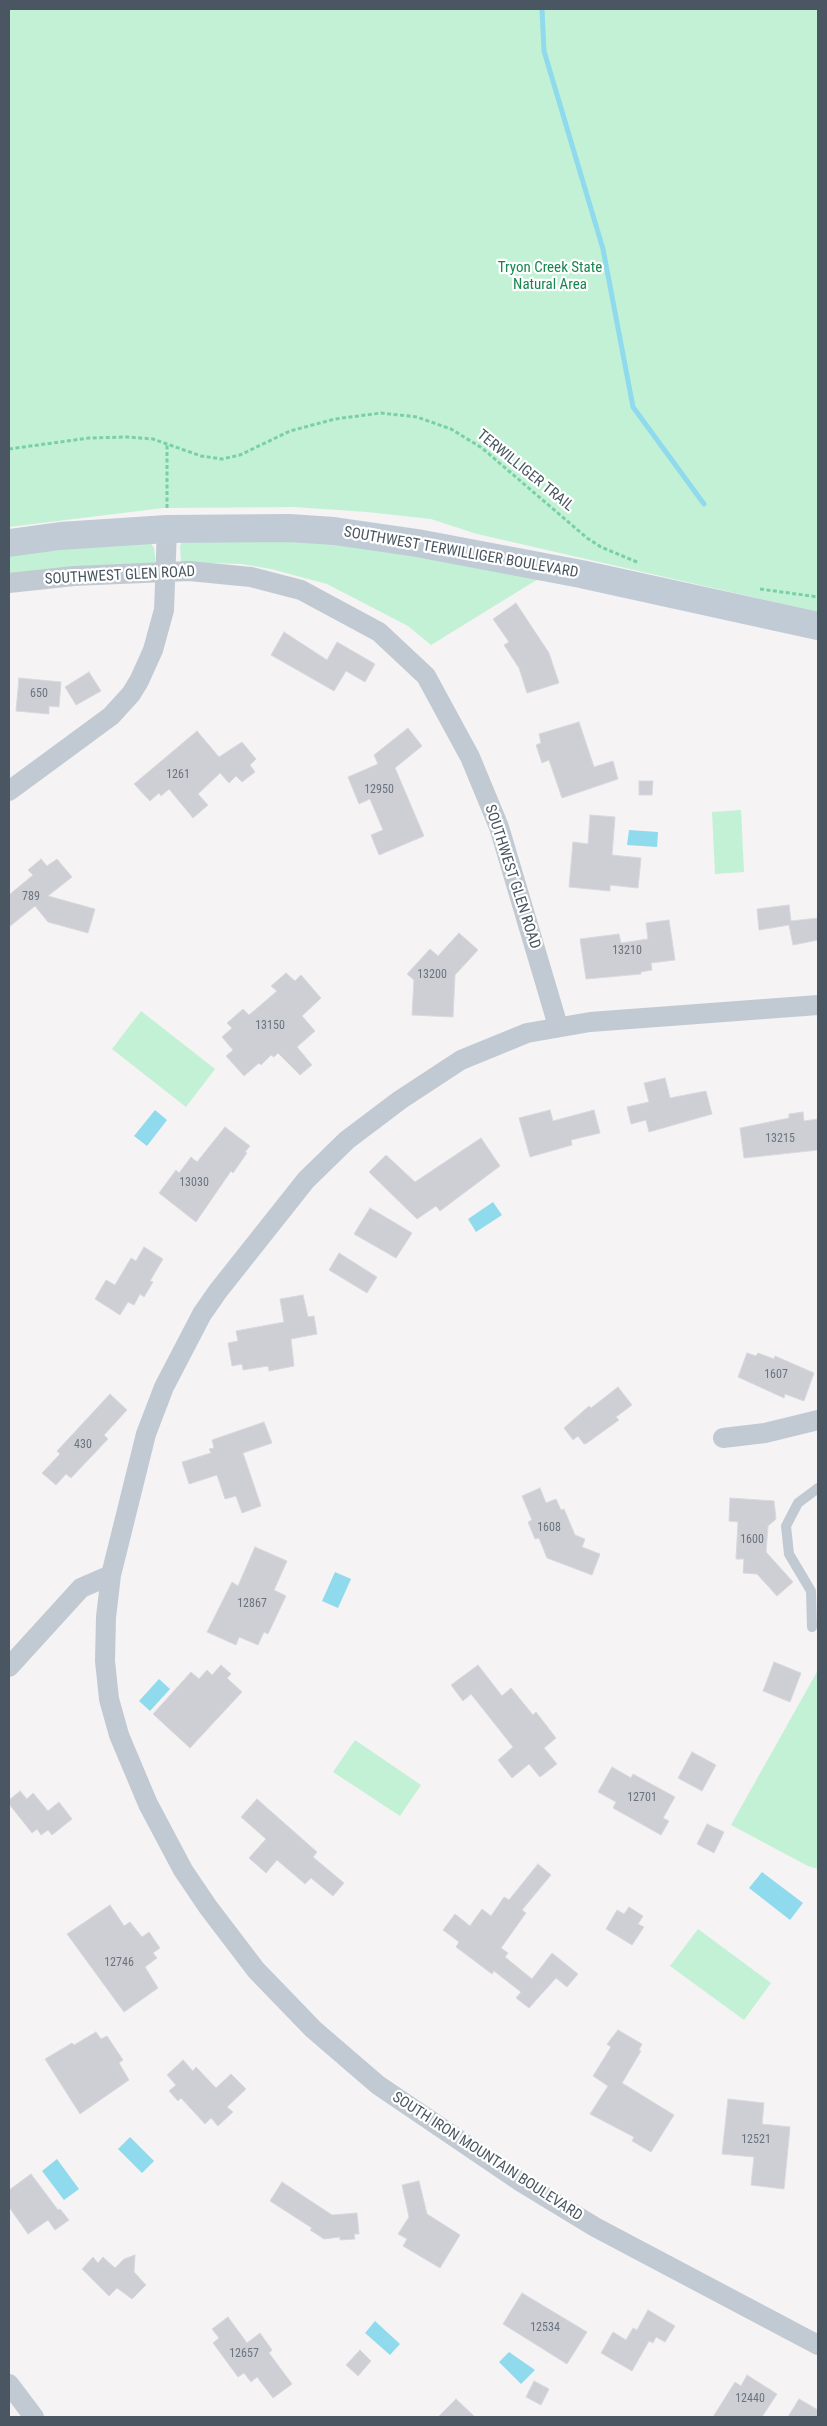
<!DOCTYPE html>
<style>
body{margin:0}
#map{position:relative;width:827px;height:2426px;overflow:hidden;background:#f5f3f3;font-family:"Roboto Condensed",sans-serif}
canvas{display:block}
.frame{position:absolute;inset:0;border:10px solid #4a5661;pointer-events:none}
</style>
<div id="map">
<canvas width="827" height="2426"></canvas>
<div class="frame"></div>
</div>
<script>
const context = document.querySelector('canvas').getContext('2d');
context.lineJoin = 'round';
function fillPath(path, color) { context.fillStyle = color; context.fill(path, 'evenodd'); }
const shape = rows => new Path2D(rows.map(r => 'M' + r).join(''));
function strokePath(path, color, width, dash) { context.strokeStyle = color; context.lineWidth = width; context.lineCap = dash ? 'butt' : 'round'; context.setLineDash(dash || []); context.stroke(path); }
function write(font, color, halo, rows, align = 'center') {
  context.font = font + ' "Roboto Condensed",sans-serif'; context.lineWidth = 4.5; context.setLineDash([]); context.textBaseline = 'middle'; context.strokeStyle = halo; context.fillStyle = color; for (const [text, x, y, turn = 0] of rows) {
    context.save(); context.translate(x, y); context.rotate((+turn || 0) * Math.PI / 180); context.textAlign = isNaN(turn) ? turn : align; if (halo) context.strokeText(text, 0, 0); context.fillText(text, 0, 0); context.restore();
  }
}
const green = shape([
 [9,9,818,9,818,612,477,534,431,519,367,512,294,507,163,508,9,527],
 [191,534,362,545,543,576,431,645,408,626,327,584,271,569,241,564,181,562,180,546,184,538],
 [149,541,154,548,156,565,9,576,9,554],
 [741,810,744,872,715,874,712,812],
 [141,1011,215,1069,186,1107,112,1049],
 [818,1670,818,1869,808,1866,731,1825],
 [355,1740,421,1785,400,1816,333,1772],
 [698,1929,771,1983,744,2020,670,1966]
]);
const water = shape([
 [629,830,658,832,657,847,627,845],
 [155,1110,167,1120,147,1146,134,1136],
 [493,1202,502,1215,476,1232,468,1219],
 [335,1572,351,1579,338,1608,322,1601],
 [159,1679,170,1689,150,1711,139,1701],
 [762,1872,803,1903,790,1920,749,1888],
 [130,2137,154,2161,142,2173,118,2149],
 [57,2159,79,2189,64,2200,42,2171],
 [375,2321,400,2344,390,2355,365,2333],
 [509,2352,535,2370,521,2384,499,2362]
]);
const stream = shape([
 [542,9,544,51,603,249,633,407,704,504]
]);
const building = shape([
 [516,603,549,653,559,683,527,693,519,668,504,645,509,642,493,619,516,603],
 [284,632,327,660,337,642,375,664,365,682,346,671,334,691,271,655,284,632],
 [89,672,101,691,76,705,65,687,89,672],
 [19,678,61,682,59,707,49,706,49,714,16,711,19,678],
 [579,722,594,767,613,761,618,779,562,798,549,760,542,763,536,745,541,743,539,734,579,722],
 [408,728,422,746,395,768,424,836,379,855,371,835,383,830,370,799,359,804,348,777,378,764,374,755,408,728],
 [197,731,219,757,242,742,256,759,250,765,255,772,242,782,236,776,229,783,220,773,198,794,208,805,193,818,169,789,161,796,159,793,150,801,134,784,197,731],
 [639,781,653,781,652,795,639,795,639,781],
 [590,815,615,817,612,855,641,858,638,888,610,885,610,891,569,887,573,842,588,844,590,815],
 [41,859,47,866,57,859,72,877,48,896,95,909,88,933,48,922,35,906,9,927,9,895,33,875,28,870,41,859],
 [789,905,791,921,818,918,818,940,793,945,789,925,759,930,757,909,789,905],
 [669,920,675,960,651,963,652,970,641,972,641,974,586,979,580,939,619,934,621,943,648,939,646,923,669,920],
 [459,933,478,950,455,975,453,1017,412,1015,414,980,407,974,430,949,438,956,459,933],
 [286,973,295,981,301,975,321,998,302,1016,315,1031,297,1047,312,1065,300,1075,278,1053,274,1057,271,1055,261,1065,259,1063,244,1076,226,1056,233,1050,222,1037,232,1028,227,1023,243,1009,249,1015,277,991,271,986,286,973],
 [665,1078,670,1098,706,1091,712,1114,649,1132,646,1120,631,1124,627,1107,649,1102,644,1083,665,1078],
 [550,1110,553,1121,594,1110,600,1133,571,1140,572,1145,530,1157,519,1118,550,1110],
 [803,1112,804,1121,818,1119,818,1150,744,1158,740,1128,789,1118,789,1114,803,1112],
 [225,1127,250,1146,245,1152,247,1153,233,1173,231,1171,196,1222,159,1193,176,1170,179,1173,191,1157,197,1162,225,1127],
 [481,1138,500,1166,440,1211,436,1206,417,1219,369,1172,386,1155,415,1182,481,1138],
 [370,1208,412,1233,396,1258,354,1234,370,1208],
 [144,1247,163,1259,150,1281,153,1282,144,1297,140,1294,134,1305,128,1302,120,1315,95,1299,106,1280,115,1285,131,1258,136,1261,144,1247],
 [339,1253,377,1277,367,1293,329,1270,339,1253],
 [303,1295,308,1317,314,1316,317,1334,291,1339,294,1366,269,1371,268,1366,243,1370,242,1364,232,1366,228,1343,238,1341,236,1331,284,1322,280,1299,303,1295],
 [747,1353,756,1356,758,1353,774,1359,775,1356,814,1373,804,1401,785,1394,784,1398,738,1377,747,1353],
 [618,1387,632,1405,616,1417,619,1420,587,1443,584,1444,578,1436,573,1440,564,1428,589,1406,591,1408,618,1387],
 [110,1394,127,1410,104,1435,108,1439,71,1478,66,1474,56,1485,42,1473,60,1454,57,1451,110,1394],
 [264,1422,272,1443,243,1453,261,1506,242,1513,236,1496,225,1499,217,1475,189,1484,182,1462,211,1453,209,1449,214,1448,212,1440,264,1422],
 [540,1488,546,1503,556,1499,561,1510,564,1509,575,1535,585,1539,582,1547,600,1554,592,1575,547,1558,539,1538,535,1539,528,1522,532,1520,522,1496,540,1488],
 [730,1498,774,1501,776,1519,768,1526,766,1552,793,1582,777,1596,757,1574,743,1573,744,1559,736,1559,738,1522,729,1521,730,1498],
 [255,1547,287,1561,274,1590,286,1596,268,1634,264,1632,258,1645,239,1637,236,1645,207,1632,232,1582,238,1586,255,1547],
 [774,1662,801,1673,790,1702,763,1691,774,1662],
 [221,1665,231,1674,227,1678,242,1692,190,1748,153,1714,191,1672,199,1679,207,1670,212,1675,221,1665],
 [478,1665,502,1696,511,1688,533,1715,536,1712,556,1738,544,1748,557,1764,540,1777,529,1764,512,1778,498,1760,513,1747,471,1694,463,1701,451,1685,478,1665],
 [692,1752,716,1765,702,1791,678,1778,692,1752],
 [612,1767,631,1778,633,1774,675,1797,663,1818,669,1821,661,1835,613,1808,616,1802,598,1792,612,1767],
 [20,1791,27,1799,33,1793,48,1811,59,1802,72,1819,52,1835,48,1830,41,1835,37,1829,32,1833,9,1804,9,1800,20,1791],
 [257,1799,317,1852,313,1857,344,1883,333,1896,311,1878,305,1884,277,1860,266,1873,249,1858,266,1839,241,1817,257,1799],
 [707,1824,724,1832,714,1853,697,1844,707,1824],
 [538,1864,551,1875,522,1910,526,1913,501,1948,508,1953,505,1957,532,1979,552,1953,578,1974,567,1987,556,1978,529,2008,516,1998,521,1992,494,1971,492,1974,456,1947,459,1942,443,1930,455,1914,470,1926,482,1909,491,1916,504,1897,509,1900,538,1864],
 [110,1905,124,1926,130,1922,142,1937,149,1932,160,1948,153,1953,157,1958,145,1967,158,1988,124,2012,67,1934,110,1905],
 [629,1907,643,1916,638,1924,644,1927,632,1945,606,1929,617,1910,624,1914,629,1907],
 [618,2030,642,2044,639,2050,641,2051,622,2083,674,2115,651,2152,632,2141,634,2137,590,2114,608,2086,593,2076,611,2047,607,2044,618,2030],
 [96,2032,101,2039,107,2036,123,2060,119,2063,129,2080,80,2114,45,2059,72,2043,74,2045,96,2032],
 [183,2060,193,2071,196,2067,216,2088,231,2074,246,2089,227,2107,233,2112,218,2126,211,2118,205,2124,181,2098,178,2101,169,2091,176,2085,167,2075,183,2060],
 [728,2099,764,2103,762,2124,790,2127,784,2189,751,2185,754,2157,722,2154,728,2099],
 [31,2174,58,2210,60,2209,69,2220,55,2230,48,2220,28,2234,9,2207,9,2190,31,2174],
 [419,2181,427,2214,460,2235,440,2268,403,2246,407,2239,398,2234,409,2217,402,2185,419,2181],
 [282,2182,332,2215,357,2213,359,2234,354,2234,355,2239,340,2240,340,2237,324,2239,310,2230,312,2228,270,2201,282,2182],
 [135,2255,134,2272,146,2285,132,2299,117,2288,109,2296,82,2269,93,2257,98,2263,103,2257,115,2268,124,2259,135,2255],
 [522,2293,587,2332,567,2364,503,2324,522,2293],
 [648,2310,675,2326,665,2342,656,2337,653,2343,649,2341,632,2371,601,2353,613,2332,626,2340,633,2328,637,2330,648,2310],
 [228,2317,247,2343,260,2333,272,2350,269,2353,292,2384,273,2398,257,2377,251,2382,244,2373,238,2377,213,2343,219,2338,212,2329,228,2317],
 [360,2350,371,2361,358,2376,346,2365,360,2350],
 [747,2375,777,2394,762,2417,713,2417,735,2382,741,2386,747,2375],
 [534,2381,549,2389,541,2405,526,2397,534,2381],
 [456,2399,475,2417,438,2417,456,2399],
 [799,2399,818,2410,818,2417,788,2417,799,2399]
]);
const path = shape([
 [9,449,89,438,127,437,153,439,201,456,222,459,240,455,290,431,335,419,381,413,417,417,451,429,482,448,587,538,601,547,637,562],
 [167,508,167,443],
 [760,589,818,597]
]);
const lane = shape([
 [812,1627,811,1591,789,1554,786,1526,798,1503,818,1488]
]);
const street = shape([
 [9,583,74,576,189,571,251,577,301,590,379,632,426,676,470,757,499,827,558,1026],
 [9,791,111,716,131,694,139,681,153,650,164,610,167,529],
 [818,1005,590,1022,527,1033,461,1060,400,1100,347,1140,306,1180,218,1291,202,1314,164,1387,146,1434,111,1575,106,1617,105,1661,109,1699,119,1735,148,1804,183,1870,208,1907,256,1970,313,2029,378,2085,521,2182,595,2227,818,2345],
 [723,1438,765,1433,818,1420],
 [9,1667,81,1588,111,1575],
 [9,2384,34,2417]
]);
const secondary = shape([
 [9,543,60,536,167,529,289,528,334,531,417,543,581,574,818,626]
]);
const numberNames = [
 ["650",39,694],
 ["1261",178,775],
 ["12950",379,790],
 ["789",31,897],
 ["13210",627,951],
 ["13200",432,975],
 ["13150",270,1026],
 ["13215",780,1139],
 ["13030",194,1183],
 ["1607",776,1375],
 ["430",83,1445],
 ["1608",549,1528],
 ["1600",752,1540],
 ["12867",252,1604],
 ["12701",642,1798],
 ["12746",119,1963],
 ["12521",756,2140],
 ["12534",545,2328],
 ["12657",244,2354],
 ["12440",750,2399]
];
const parkNames = [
 ["Tryon Creek State",550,268],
 ["Natural Area",550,285]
];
const streetNames = [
 ["TERWILLIGER TRAIL",525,471,39],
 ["SOUTHWEST TERWILLIGER BOULEVARD",461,553,10],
 ["SOUTHWEST GLEN ROAD",120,576,-3],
 ["SOUTHWEST GLEN ROAD",512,877,72],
 ["SOUTH IRON MOUNTAIN BOULEVARD",487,2157,33]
];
fillPath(green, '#c3f1d5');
fillPath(water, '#90daee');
strokePath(stream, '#90daee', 5);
fillPath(building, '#cdcfd5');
strokePath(building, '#d7d9de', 1);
strokePath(path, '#7ad0a6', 3, [4, 2.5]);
strokePath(lane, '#c1cad2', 10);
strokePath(street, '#c1cad2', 20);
strokePath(secondary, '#c1cbd6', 28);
write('12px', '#6b747e', null, numberNames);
write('15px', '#17864f', '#fff', parkNames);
write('15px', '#4a5661', '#fff', streetNames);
</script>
